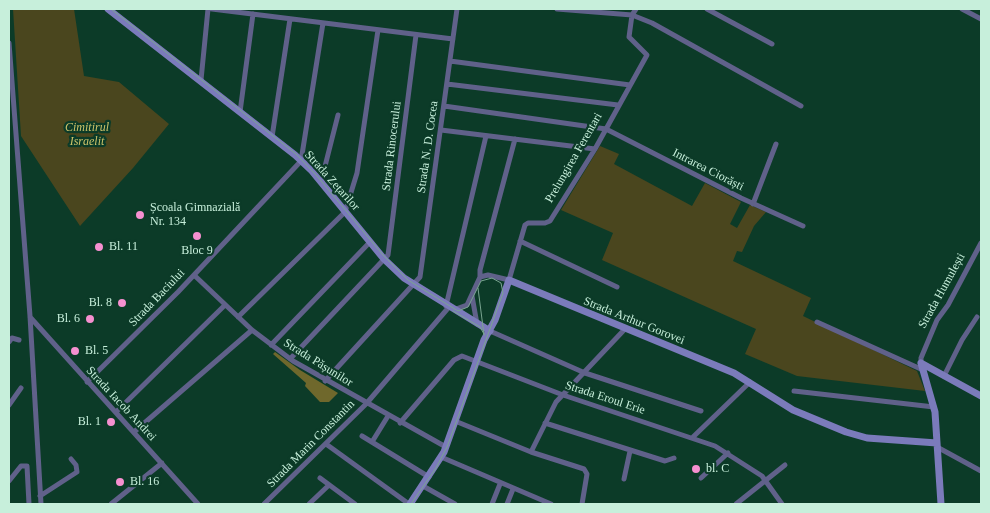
<!DOCTYPE html>
<meta charset="utf-8">
<style>
body{margin:0}
#map{position:relative;width:990px;height:513px;overflow:hidden;background:#0c3b28;font-family:"Times New Roman",serif}
canvas{display:block}
.frame{position:absolute;inset:0;border:10px solid #c7efdb;pointer-events:none}
</style>
<div id="map">
<canvas width="990" height="513"></canvas>
<div class="frame"></div>
</div>
<script>
const context = document.querySelector('canvas').getContext('2d');
context.lineJoin = 'round';
function fillPath(path, color) { context.fillStyle = color; context.fill(path, 'evenodd'); }
const shape = rows => new Path2D(rows.map(r => 'M' + r).join(''));
function strokePath(path, color, width, dash) { context.strokeStyle = color; context.lineWidth = width; context.lineCap = dash ? 'butt' : 'round'; context.setLineDash(dash || []); context.stroke(path); }
function write(font, color, halo, rows, align = 'center') {
  context.font = font + ' "Times New Roman",serif'; context.lineWidth = 4.5; context.setLineDash([]); context.textBaseline = 'middle'; context.strokeStyle = halo; context.fillStyle = color; for (const [text, x, y, turn = 0] of rows) {
    context.save(); context.translate(x, y); context.rotate((+turn || 0) * Math.PI / 180); context.textAlign = isNaN(turn) ? turn : align; if (halo) context.strokeText(text, 0, 0); context.fillText(text, 0, 0); context.restore();
  }
}
const green = shape([
 [13,9,74,9,84,76,119,82,169,124,133,168,80,226,21,136],
 [600,146,619,154,614,164,692,206,705,183,741,202,730,224,737,228,750,205,766,212,754,226,742,252,737,251,733,261,811,298,803,316,917,371,925,391,797,376,745,354,756,329,602,260,613,233,561,210]
]);
const forest = shape([
 [275,352,300,370,338,393,329,402,320,402,305,386,306,383,273,354]
]);
const street = shape([
 [212,9,453,39],
 [557,9,632,15,652,23,801,106],
 [707,9,772,44],
 [962,9,981,19],
 [9,43,30,316,41,504],
 [450,61,630,85],
 [201,80,208,9],
 [447,84,618,105],
 [444,106,606,129,741,198,803,226],
 [240,112,253,14],
 [441,130,595,149],
 [272,137,290,19],
 [321,182,338,115],
 [753,204,776,144],
 [520,241,617,287],
 [194,275,252,330,293,361,446,447],
 [480,277,488,275,509,280,525,225,528,223,545,223,550,221,595,149,647,55,629,37,632,15,636,9],
 [472,296,477,324],
 [446,306,486,136],
 [456,309,467,305,480,277,480,270,515,139],
 [30,317,198,504],
 [238,317,345,212,357,173,378,30],
 [817,322,923,370],
 [490,331,585,373,701,411],
 [9,342,12,338,19,340],
 [271,345,370,242],
 [290,359,388,255,416,35],
 [921,363,921,358,937,320,948,305,981,243],
 [944,376,962,340,977,317],
 [325,381,420,277,457,9],
 [87,382,178,292,301,161,323,23],
 [794,391,934,407],
 [9,405,21,388],
 [116,412,225,305],
 [455,421,531,452,584,469,587,474,582,504],
 [400,423,454,360,462,356,563,395,715,446,762,476,782,504],
 [545,423,665,461,674,458],
 [134,432,252,330],
 [362,436,429,477],
 [693,437,750,382],
 [372,442,388,416],
 [326,444,409,504],
 [937,447,981,471],
 [531,452,556,402,624,330],
 [441,457,551,504],
 [320,478,355,504],
 [701,478,728,453],
 [624,479,630,451],
 [9,481,21,466,27,466,29,504],
 [423,486,455,504],
 [40,496,77,472,76,465,71,459],
 [111,504,162,463],
 [264,504,366,404,449,307],
 [309,504,329,485],
 [492,504,500,484],
 [507,504,513,489],
 [736,504,785,465]
]);
const secondary = shape([
 [108,9,295,155,312,171,384,259,404,278,490,331],
 [921,363,935,412,941,504],
 [921,363,981,396],
 [410,504,444,452,484,340,495,320,509,280,734,373,793,410,846,432,867,438,937,443]
]);
const tram = shape([
 [111,9,296,154,317,176,383,255,408,280,458,311,468,307,481,281,492,278,501,283,503,293,447,447,436,468,411,504],
 [478,288,484,335],
 [453,311,480,327,484,334]
]);
const markers = [
 [140,215,5,"#f690d0"],
 [197,236,5,"#f690d0"],
 [99,247,5,"#f690d0"],
 [122,303,5,"#f690d0"],
 [90,319,5,"#f690d0"],
 [75,351,5,"#f690d0"],
 [111,422,5,"#f690d0"],
 [696,469,5,"#f690d0"],
 [120,482,5,"#f690d0"]
];
const parkNames = [
 ["Cimitirul",87,128],
 ["Israelit",87,142]
];
const streetNames = [
 ["Strada Rinocerului",392,146,-83],
 ["Strada N. D. Cocea",428,147,-82],
 ["Prelungirea Ferentari",574,158,-60],
 ["Intrarea Ciorăști",708,170,27],
 ["Strada Zețarilor",332,181,48],
 ["Strada Humulești",942,291,-61],
 ["Strada Baciului",157,298,-46],
 ["Strada Arthur Gorovei",634,321,22],
 ["Strada Pășunilor",318,363,32],
 ["Strada Eroul Erie",605,398,18],
 ["Strada Iacob Andrei",121,404,47],
 ["Strada Marin Constantin",311,444,-45]
];
const poiNames = [
 ["Școala Gimnazială",150,208],
 ["Nr. 134",150,222],
 ["Bl. 11",109,247],
 ["Bloc 9",197,251,"center"],
 ["Bl. 8",112,303,"right"],
 ["Bl. 6",80,319,"right"],
 ["Bl. 5",85,351],
 ["Bl. 1",101,422,"right"],
 ["bl. C",706,469],
 ["Bl. 16",130,482]
];
fillPath(green, '#4a461e');
fillPath(forest, '#6f682c');
strokePath(street, '#60618a', 5);
strokePath(secondary, '#7b7bbb', 7);
strokePath(tram, '#7aa591', 1);
for (const [x, y, r, color] of markers) { const dot = new Path2D(); dot.arc(x, y, r, 0, 2 * Math.PI); context.fillStyle = color; context.fill(dot); strokePath(dot, '#0c3b28', 2); }
write('italic 12px', '#ccc26a', '#0c3b28', parkNames);
write('12px', '#c7efdb', '#0c3b28', streetNames);
write('12px', '#c7efdb', '#0c3b28', poiNames, 'left');
</script>
